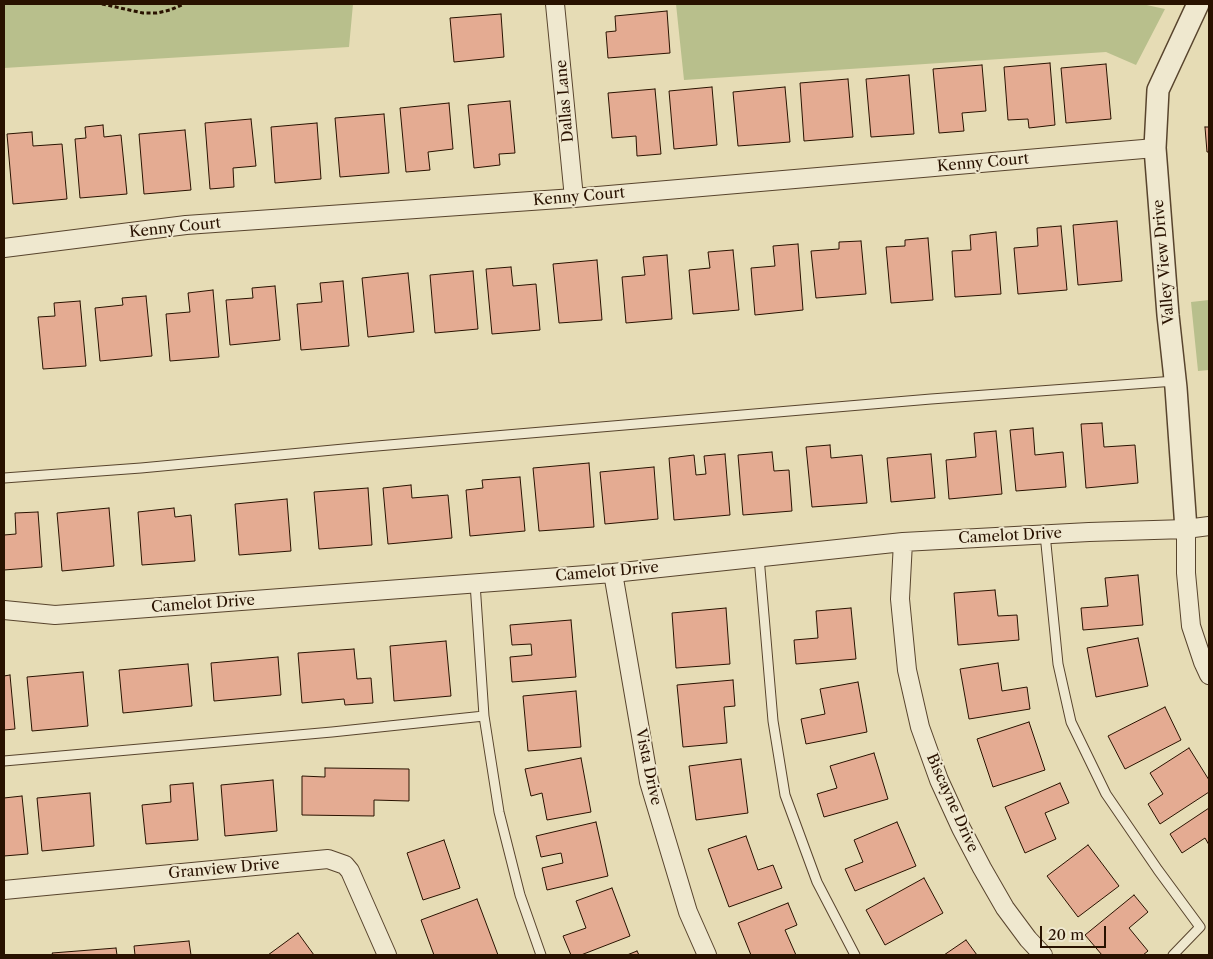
<!DOCTYPE html>
<style>
body{margin:0}
#map{position:relative;width:1213px;height:959px;overflow:hidden;background:#e6dcb5;font-family:"Libre Caslon Text",serif}
canvas{display:block}
.frame{position:absolute;inset:0;border:5px solid #291200;pointer-events:none}
.scale{position:absolute;left:1040px;top:926px;width:66px;height:22px;box-sizing:border-box;border:2px solid #291200;border-top:0;padding-left:6px;font-size:15px;line-height:18px;white-space:nowrap;color:#291200;-webkit-text-stroke:4px #efe8cf;paint-order:stroke}
</style>
<div id="map">
<canvas width="1213" height="959"></canvas>
<div class="frame"></div>
<div class="scale">20 m</div>
</div>
<script>
const context = document.querySelector('canvas').getContext('2d');
context.lineJoin = 'round';
function fillPath(path, color) { context.fillStyle = color; context.fill(path, 'evenodd'); }
const shape = rows => new Path2D(rows.map(r => 'M' + r).join(''));
function strokePath(path, color, width, dash) { context.strokeStyle = color; context.lineWidth = width; context.lineCap = dash ? 'butt' : 'round'; context.setLineDash(dash || []); context.stroke(path); }
function write(font, color, halo, rows, align = 'center') {
  context.font = font + ' "Libre Caslon Text",serif'; context.lineWidth = 4; context.setLineDash([]); context.textBaseline = 'middle'; context.strokeStyle = halo; context.fillStyle = color; for (const [text, x, y, turn = 0] of rows) {
    context.save(); context.translate(x, y); context.rotate((+turn || 0) * Math.PI / 180); context.textAlign = isNaN(turn) ? turn : align; if (halo) context.strokeText(text, 0, 0); context.fillText(text, 0, 0); context.restore();
  }
}
const green = shape([
 [4,4,353,4,349,47,4,68],
 [676,4,1142,4,1165,9,1136,65,1106,52,684,80],
 [1209,300,1209,370,1198,371,1191,302]
]);
const building = shape([
 [667,11,670,53,608,58,606,32,616,31,615,16,667,11],
 [501,14,504,57,454,62,450,18,501,14],
 [1050,63,1055,125,1029,128,1028,119,1008,120,1004,67,1050,63],
 [1106,64,1111,119,1066,123,1061,68,1106,64],
 [982,65,986,111,962,113,964,131,939,133,933,69,982,65],
 [909,75,914,134,871,137,866,79,909,75],
 [848,79,853,137,804,141,800,83,848,79],
 [712,87,717,145,674,149,669,91,712,87],
 [785,87,790,142,738,146,733,92,785,87],
 [655,89,661,154,637,156,636,136,612,138,608,93,655,89],
 [510,101,515,153,499,154,500,165,474,168,468,105,510,101],
 [449,103,453,149,428,152,430,170,406,172,400,108,449,103],
 [384,114,389,173,340,177,335,118,384,114],
 [251,119,256,166,233,168,234,187,210,189,205,123,251,119],
 [317,123,321,179,275,183,271,127,317,123],
 [103,125,104,137,121,135,127,194,80,198,75,139,86,138,85,127,103,125],
 [1205,127,1209,127,1209,152,1207,152,1205,127],
 [185,130,191,190,144,194,139,134,185,130],
 [32,132,33,146,62,144,67,199,13,204,7,134,32,132],
 [1117,221,1122,281,1078,285,1073,225,1117,221],
 [1061,226,1067,290,1018,294,1014,248,1038,246,1037,228,1061,226],
 [996,232,1001,294,955,297,952,251,971,250,970,235,996,232],
 [928,238,933,300,891,303,886,247,905,246,905,240,928,238],
 [861,241,866,294,816,298,811,251,839,249,839,242,861,241],
 [798,244,803,310,755,315,751,268,775,266,773,246,798,244],
 [733,250,739,310,693,314,689,270,710,268,708,252,733,250],
 [667,255,672,319,626,323,622,277,645,275,643,257,667,255],
 [597,260,602,320,559,323,553,264,597,260],
 [511,267,513,286,536,284,540,330,492,334,486,269,511,267],
 [473,271,478,329,435,333,430,275,473,271],
 [408,273,414,332,368,337,362,278,408,273],
 [343,281,349,346,301,350,297,304,322,302,320,283,343,281],
 [275,286,280,340,230,345,226,300,253,298,252,288,275,286],
 [213,290,219,357,170,361,166,314,190,312,188,293,213,290],
 [146,296,152,356,100,361,95,308,123,305,122,298,146,296],
 [80,301,86,366,43,369,38,317,55,316,54,303,80,301],
 [1102,423,1104,447,1135,445,1138,483,1086,488,1081,424,1102,423],
 [1033,428,1035,455,1063,452,1066,487,1016,491,1010,430,1033,428],
 [996,431,1002,494,949,499,946,460,976,457,974,433,996,431],
 [830,445,831,458,862,455,867,503,812,507,806,447,830,445],
 [772,452,774,471,789,470,792,511,743,515,738,455,772,452],
 [725,454,730,515,674,520,669,458,694,455,696,475,706,474,704,456,725,454],
 [931,454,935,498,891,502,887,458,931,454],
 [589,463,594,527,539,531,533,468,589,463],
 [654,467,658,519,605,524,600,472,654,467],
 [520,477,525,531,470,536,466,490,483,488,482,480,520,477],
 [411,485,412,498,448,495,452,538,388,544,383,488,411,485],
 [368,488,372,545,319,549,314,492,368,488],
 [287,499,291,551,239,555,235,504,287,499],
 [109,508,114,566,62,571,57,513,109,508],
 [174,508,175,517,191,515,195,561,142,565,138,512,174,508],
 [38,512,42,567,4,570,4,535,16,534,15,513,38,512],
 [1138,575,1143,625,1083,630,1081,608,1108,606,1105,578,1138,575],
 [995,590,998,616,1017,615,1019,640,958,645,954,593,995,590],
 [726,608,730,664,676,668,672,613,726,608],
 [851,608,856,659,796,664,794,640,818,638,816,611,851,608],
 [571,620,576,677,512,682,510,657,532,655,531,644,512,645,510,625,571,620],
 [1138,638,1148,686,1096,697,1087,648,1138,638],
 [446,641,451,696,394,701,390,646,446,641],
 [354,649,357,679,371,678,373,703,345,705,344,699,302,703,298,653,354,649],
 [278,657,281,695,214,701,211,663,278,657],
 [998,663,1002,691,1027,687,1030,709,969,719,960,669,998,663],
 [188,664,192,706,123,713,119,670,188,664],
 [83,672,88,726,32,731,27,677,83,672],
 [10,675,15,729,4,730,4,676,10,675],
 [733,680,735,706,724,707,727,743,683,747,677,685,733,680],
 [858,682,867,732,806,744,801,719,825,714,820,689,858,682],
 [576,691,581,747,528,751,523,696,576,691],
 [1165,707,1181,740,1125,769,1108,736,1165,707],
 [1029,722,1045,770,993,787,977,739,1029,722],
 [1189,748,1209,780,1209,792,1160,824,1148,804,1163,794,1150,773,1189,748],
 [874,753,888,799,824,817,817,794,837,788,830,766,874,753],
 [581,758,591,812,547,820,542,793,531,796,525,769,581,758],
 [741,759,748,813,696,820,689,766,741,759],
 [325,768,409,769,409,801,374,800,374,816,302,815,302,776,325,777,325,768],
 [273,780,277,831,225,836,221,785,273,780],
 [193,783,198,840,146,844,142,805,171,802,170,785,193,783],
 [1060,783,1069,803,1045,813,1056,839,1025,853,1005,807,1060,783],
 [90,793,94,846,42,851,37,798,90,793],
 [22,796,28,854,4,856,4,798,22,796],
 [1209,808,1209,845,1205,838,1182,853,1170,834,1209,808],
 [596,822,608,876,547,890,542,868,563,863,561,853,541,857,536,836,596,822],
 [897,822,916,866,855,891,845,869,863,862,854,840,897,822],
 [746,836,758,870,773,865,782,888,729,907,708,849,746,836],
 [444,840,460,888,423,900,407,853,444,840],
 [1088,845,1119,886,1078,917,1047,876,1088,845],
 [924,878,943,913,885,945,866,910,924,878],
 [612,888,630,936,581,955,571,955,563,936,586,928,576,901,612,888],
 [1134,895,1148,912,1129,928,1148,951,1143,955,1102,955,1085,935,1134,895],
 [477,899,498,955,434,955,421,920,477,899],
 [788,903,797,925,785,930,796,955,751,955,738,923,788,903],
 [298,933,314,955,268,955,298,933],
 [966,940,977,955,944,955,966,940],
 [189,941,191,955,135,955,134,946,189,941],
 [116,948,117,955,53,955,52,953,116,948],
 [637,951,639,955,627,955,637,951]
]);
const path = shape([
 [102,4,143,13,157,13,170,10,184,4]
]);
const service = shape([
 [4,478,141,468,365,447,931,399,1175,381],
 [1045,534,1058,664,1071,722,1106,794,1158,870,1200,927,1173,955],
 [759,557,773,721,785,795,817,882,855,955],
 [475,583,484,716,499,812,520,895,541,955],
 [4,761,332,732,484,716]
]);
const minor = shape([
 [555,4,574,198],
 [4,248,186,225,574,198,1155,148],
 [1186,529,1186,573,1191,626,1203,662,1209,675],
 [903,542,900,599,907,670,920,727,939,780,961,828,982,868,1005,908,1028,939,1043,955],
 [613,573,649,782,688,912,707,955],
 [4,610,55,615,613,573,903,542,1089,532,1186,529,1209,526],
 [4,890,328,859,345,865,350,871,387,955]
]);
const tertiary = shape([
 [1186,529,1176,388,1168,315,1155,148,1158,90,1198,4]
]);
const streetNames = [
 ["Dallas Lane",565,101,-95],
 ["Kenny Court",983,163,-5],
 ["Kenny Court",579,197,-5],
 ["Kenny Court",175,228,-6],
 ["Valley View Drive",1164,262,-95],
 ["Camelot Drive",1010,536,-3],
 ["Camelot Drive",607,572,-5],
 ["Camelot Drive",203,604,-4],
 ["Vista Drive",648,767,78],
 ["Biscayne Drive",952,803,66],
 ["Granview Drive",224,869,-5]
];
fillPath(green, '#b8bf8c');
fillPath(building, '#e4ab92');
strokePath(building, '#291200', 1);
strokePath(service, '#58442d', 11);
strokePath(minor, '#58442d', 20);
strokePath(tertiary, '#58442d', 24);
strokePath(path, '#291200', 3, [4, 2.5]);
strokePath(service, '#efe8cf', 9);
strokePath(minor, '#efe8cf', 18);
strokePath(tertiary, '#efe8cf', 21);
write('15px', '#291200', '#efe8cf', streetNames);
</script>
